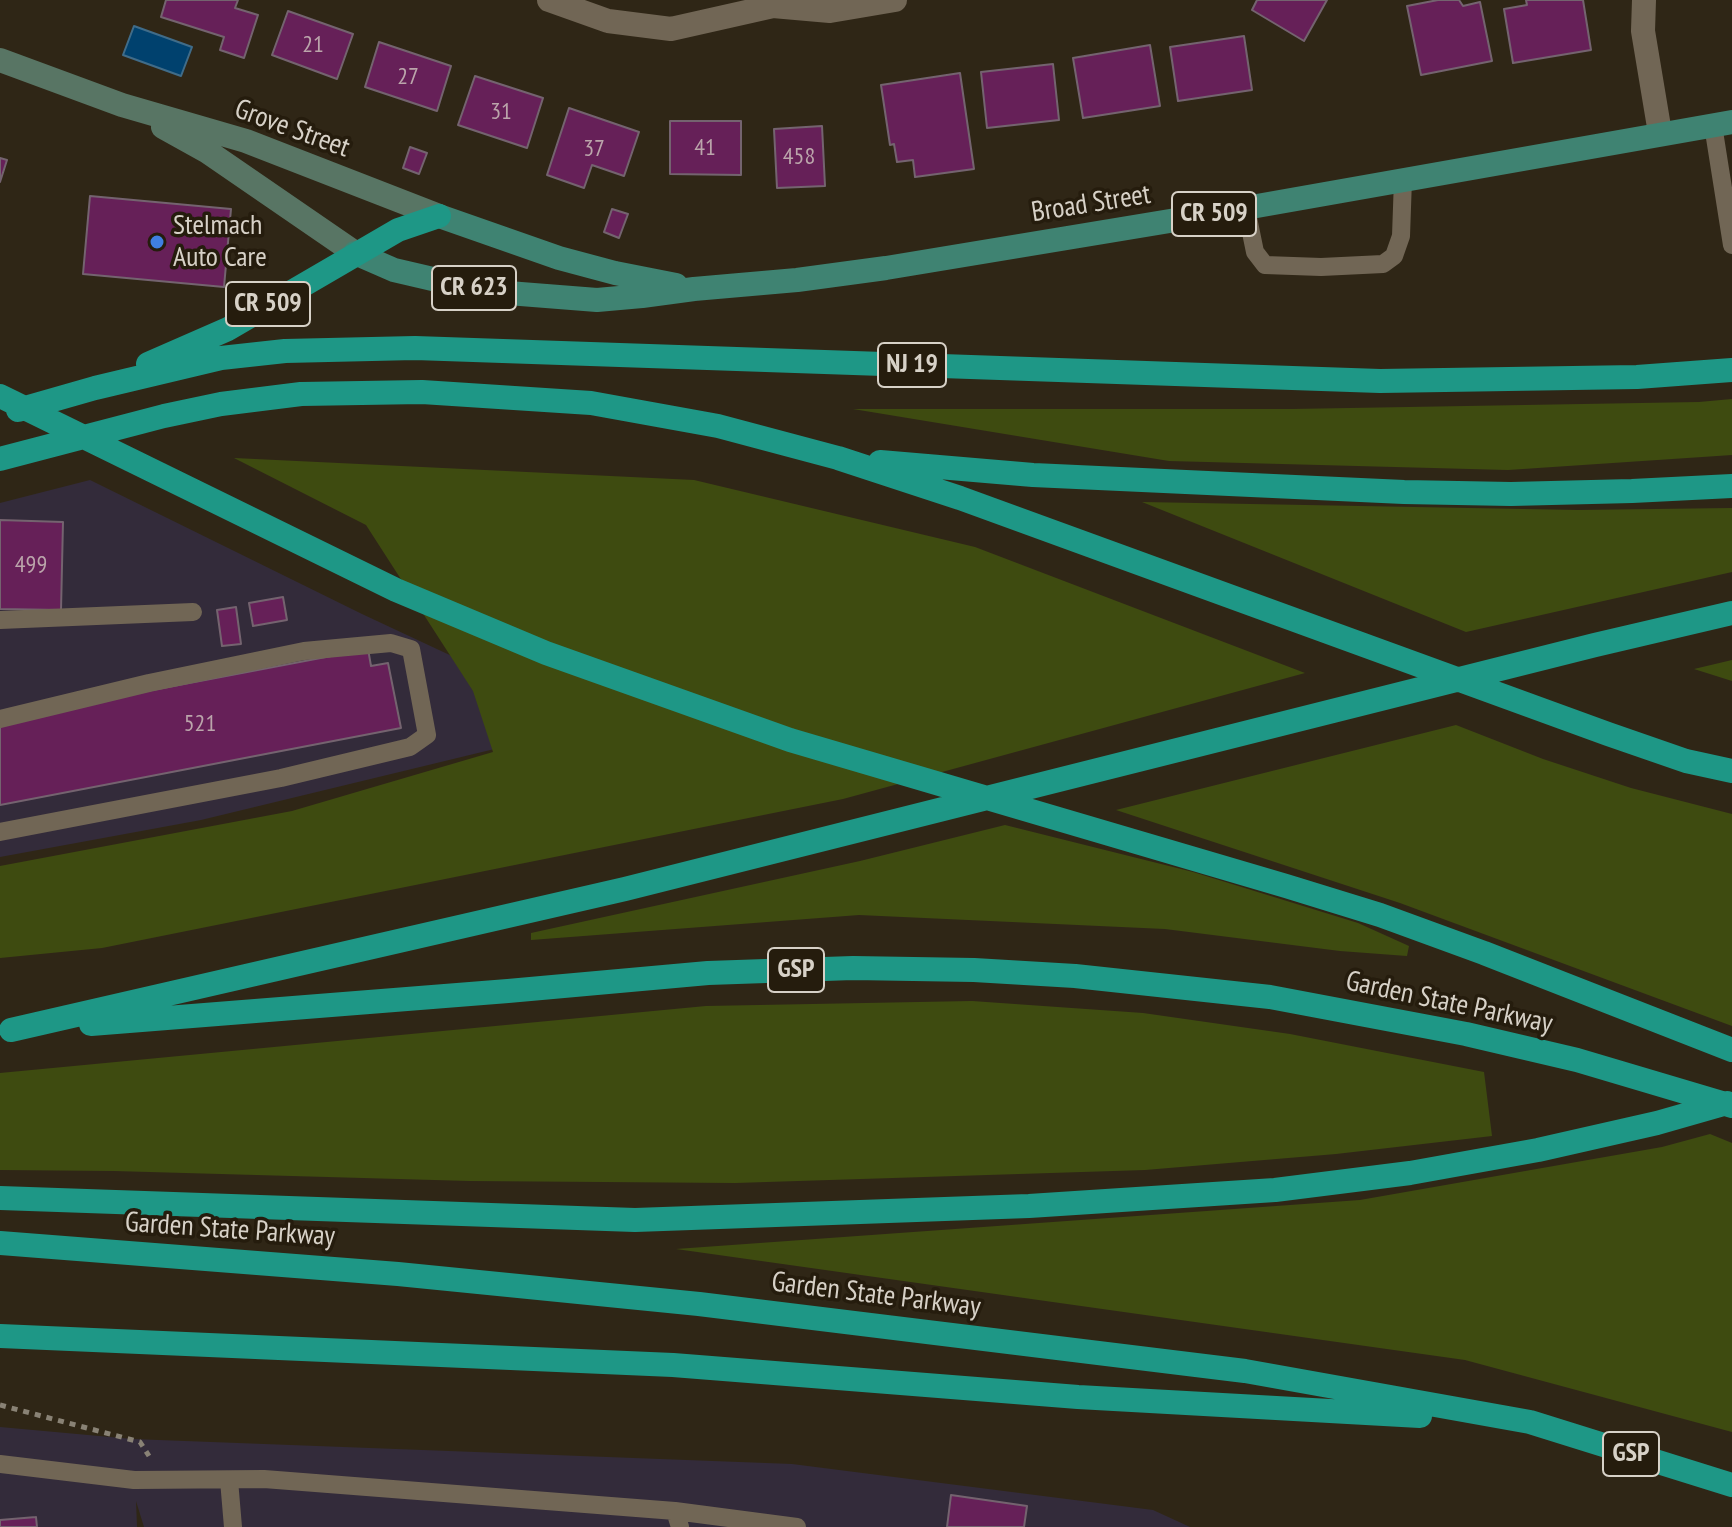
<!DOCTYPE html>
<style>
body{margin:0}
canvas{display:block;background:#2f2616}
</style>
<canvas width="1732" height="1527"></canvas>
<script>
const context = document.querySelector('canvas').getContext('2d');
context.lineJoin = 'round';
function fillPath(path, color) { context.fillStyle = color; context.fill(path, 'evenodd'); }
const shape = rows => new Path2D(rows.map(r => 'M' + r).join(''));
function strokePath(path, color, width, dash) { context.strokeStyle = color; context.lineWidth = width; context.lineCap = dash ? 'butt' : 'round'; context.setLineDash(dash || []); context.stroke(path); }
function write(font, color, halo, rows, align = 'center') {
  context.font = font + ' "PT Sans Narrow",sans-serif'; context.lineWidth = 7; context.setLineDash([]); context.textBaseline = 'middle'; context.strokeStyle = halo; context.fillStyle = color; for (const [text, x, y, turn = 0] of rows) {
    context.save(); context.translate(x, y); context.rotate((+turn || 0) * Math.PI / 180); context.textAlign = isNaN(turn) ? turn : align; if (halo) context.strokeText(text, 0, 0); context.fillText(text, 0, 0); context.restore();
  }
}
const industrial = shape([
 [90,480,362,614,486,672,606,722,201,820,0,857,0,503],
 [0,1427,132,1439,792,1464,1153,1510,1190,1527,144,1527,136,1501,137,1527,0,1527]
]);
const green = shape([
 [1732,399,1732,455,1508,470,1169,461,853,409,1292,409,1699,402],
 [234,458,694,480,975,547,1305,673,843,799,102,948,0,958,0,866,292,811,493,752,473,691,366,525],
 [1142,502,1578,510,1732,508,1732,572,1466,632],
 [1732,660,1732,681,1694,669],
 [1456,725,1543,759,1631,788,1732,814,1732,1026,1400,903,1116,810],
 [1005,825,1193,872,1358,923,1409,946,1407,956,1340,951,1165,929,859,915,531,940,531,933,860,861],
 [972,1001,1143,1013,1290,1034,1484,1072,1492,1136,1336,1154,1145,1170,735,1183,470,1181,114,1171,0,1170,0,1073,706,1006],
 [1710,1134,1732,1143,1732,1432,1465,1360,676,1249,1360,1200,1662,1147]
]);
const water = shape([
 [134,26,192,47,181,76,123,55,134,26]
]);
const building = shape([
 [166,0,238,0,235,8,258,15,244,58,220,50,224,37,161,17,166,0],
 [1257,0,1327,0,1304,41,1252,10,1257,0],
 [1438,0,1459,0,1463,6,1480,2,1492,61,1421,75,1407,6,1438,0],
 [1526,0,1583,0,1591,50,1513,63,1504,9,1527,5,1526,0],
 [288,11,353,34,337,79,272,55,288,11],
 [1244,36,1252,90,1178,101,1170,47,1244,36],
 [379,42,451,66,437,111,365,87,379,42],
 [1150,45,1160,106,1083,118,1073,58,1150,45],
 [1053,64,1059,120,987,128,981,72,1053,64],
 [960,73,974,169,915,177,913,160,897,162,894,144,890,145,881,85,960,73],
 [475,76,543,98,527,148,458,125,475,76],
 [569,108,639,132,624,176,592,165,584,188,547,175,569,108],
 [670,121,741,121,741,175,670,174,670,121],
 [822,126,825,186,777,188,774,129,822,126],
 [410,147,427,153,419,174,403,168,410,147],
 [0,158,7,160,0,182,0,158],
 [90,196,231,209,224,287,83,274,90,196],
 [612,209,628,214,619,238,604,232,612,209],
 [0,520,63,522,61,610,0,609,0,520],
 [283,597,287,620,253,626,249,603,283,597],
 [236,607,241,644,222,646,217,610,236,607],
 [368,649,371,666,388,663,401,728,0,805,0,719,368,649],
 [951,1495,1027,1506,1024,1527,947,1527,951,1495],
 [36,1517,37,1527,0,1527,0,1520,36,1517]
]);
const path = shape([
 [0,1405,140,1442,149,1456]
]);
const lane = shape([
 [1713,125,1732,245],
 [1246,208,1255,252,1265,265,1321,267,1383,264,1394,256,1401,236,1403,179],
 [0,620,193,612],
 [0,719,149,683,304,651,391,643,411,649,427,735,410,747,281,778,0,832],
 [0,1464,134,1480,264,1479,675,1511,680,1527],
 [229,1480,233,1527],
 [675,1511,797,1527]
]);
const street = shape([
 [549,0,608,21,671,29,773,6,830,11,895,0],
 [1644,0,1643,31,1660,133]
]);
const secondary = shape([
 [0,60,122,105,246,141,439,216],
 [163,127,208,152,355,253]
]);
const primary = shape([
 [439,216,559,258,615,273,676,285],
 [355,253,394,270,467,287,508,293,597,300,642,296,694,289,797,280,886,268,1206,215,1732,122]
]);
const highway = shape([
 [148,364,228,329,398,230,439,216],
 [0,396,396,590,546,653,790,740,1286,886,1380,915,1484,953,1732,1050],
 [18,410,95,388,221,358,285,351,415,348,1380,381,1637,377,1732,370],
 [0,459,164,416,221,404,301,394,422,392,591,403,718,426,838,458,960,498,1608,734,1686,761,1732,771],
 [880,462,1033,475,1404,492,1511,494,1632,491,1732,486],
 [91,1024,508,991,708,973,853,968,974,970,1075,976,1270,997,1466,1034,1577,1060,1732,1106],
 [11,1030,625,889,1595,645,1732,613],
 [0,1198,635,1220,1029,1206,1275,1190,1410,1173,1538,1150,1657,1123,1727,1103],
 [0,1243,398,1274,699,1304,1245,1371,1530,1422,1732,1485],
 [0,1336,673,1365,1078,1397,1420,1416]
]);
const markers = [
 [157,242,8,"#3f7fe0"]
];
const numberNames = [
 ["21",313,45],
 ["27",408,77],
 ["31",501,112],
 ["41",705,148],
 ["37",594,149],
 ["458",799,157],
 ["499",31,565],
 ["521",200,724]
];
const shields = [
 [1214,214,84],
 [474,288,84],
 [268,304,84],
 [912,365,68],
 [796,970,56],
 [1631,1454,56]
];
const shieldNames = [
 ["CR 509",1214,214],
 ["CR 623",474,288],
 ["CR 509",268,304],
 ["NJ 19",912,365],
 ["GSP",796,970],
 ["GSP",1631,1454]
];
const streetNames = [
 ["Grove Street",292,129,20],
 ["Broad Street",1091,204,-9],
 ["Garden State Parkway",1449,1003,12],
 ["Garden State Parkway",230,1230,4],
 ["Garden State Parkway",876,1295,7]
];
const poiNames = [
 ["Stelmach",173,226],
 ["Auto Care",173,258]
];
fillPath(industrial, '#332b3a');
fillPath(green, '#3e4b10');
fillPath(water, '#00416e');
strokePath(water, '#406c89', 2);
fillPath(building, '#662058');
strokePath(building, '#74636f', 2);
strokePath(path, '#898275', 5, [6, 6]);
strokePath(lane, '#716655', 18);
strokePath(street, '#716655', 24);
strokePath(secondary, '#587564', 24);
strokePath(primary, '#3f8372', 24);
strokePath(highway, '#1e9786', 24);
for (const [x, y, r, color] of markers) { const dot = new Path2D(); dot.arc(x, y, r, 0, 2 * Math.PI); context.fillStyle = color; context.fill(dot); strokePath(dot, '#251c0d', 3); }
write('24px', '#bba5ab', null, numberNames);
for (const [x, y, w] of shields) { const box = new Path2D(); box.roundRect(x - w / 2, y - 22, w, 44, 6); context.fillStyle = '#251c0d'; context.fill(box); strokePath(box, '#d7d1c7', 2); }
write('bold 26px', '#d7d1c7', null, shieldNames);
write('28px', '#d7d1c7', '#251c0d', streetNames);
write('28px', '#d7d1c7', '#251c0d', poiNames, 'left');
</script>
